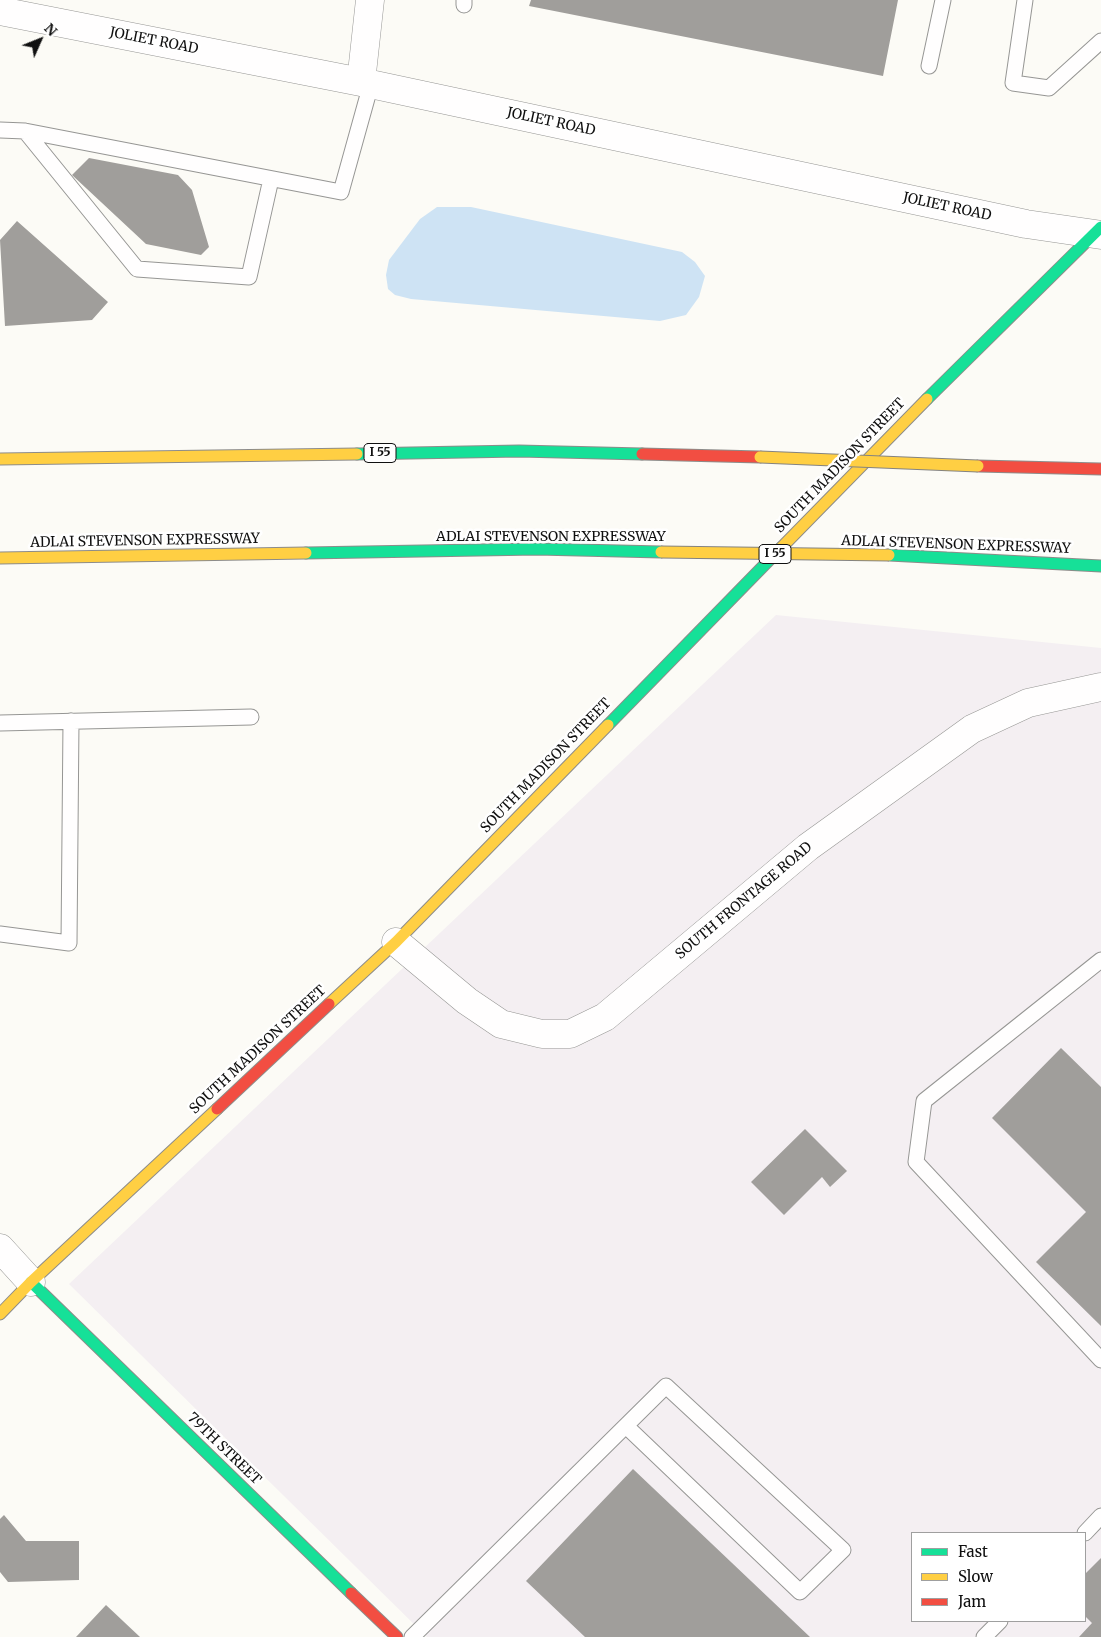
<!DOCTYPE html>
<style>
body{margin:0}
#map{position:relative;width:1101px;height:1637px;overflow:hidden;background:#fcfbf6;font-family:Merriweather,serif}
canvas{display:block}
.legend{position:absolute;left:911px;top:1532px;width:175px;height:90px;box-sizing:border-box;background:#fff;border:1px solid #9f9f9f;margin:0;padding:6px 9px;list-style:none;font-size:15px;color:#101010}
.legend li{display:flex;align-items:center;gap:10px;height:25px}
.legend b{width:25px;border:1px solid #9f9f9f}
.north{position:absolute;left:15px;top:15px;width:50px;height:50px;-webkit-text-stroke:4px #fff;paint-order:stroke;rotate:46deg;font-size:14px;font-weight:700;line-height:20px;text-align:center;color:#101010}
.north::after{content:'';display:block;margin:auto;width:18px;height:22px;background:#101010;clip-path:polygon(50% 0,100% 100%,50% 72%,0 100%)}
</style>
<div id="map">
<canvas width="1101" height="1637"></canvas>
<ul class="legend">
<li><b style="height:6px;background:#16e098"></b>Fast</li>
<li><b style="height:6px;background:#ffcf43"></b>Slow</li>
<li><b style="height:6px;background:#f24e42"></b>Jam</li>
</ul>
<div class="north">N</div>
</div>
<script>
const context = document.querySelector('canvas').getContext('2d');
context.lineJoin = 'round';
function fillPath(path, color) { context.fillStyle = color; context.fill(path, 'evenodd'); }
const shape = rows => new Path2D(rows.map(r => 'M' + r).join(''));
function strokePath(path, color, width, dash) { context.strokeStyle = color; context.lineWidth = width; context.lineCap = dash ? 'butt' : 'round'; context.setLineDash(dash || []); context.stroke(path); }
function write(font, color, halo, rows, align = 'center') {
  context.font = font + ' Merriweather,serif'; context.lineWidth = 5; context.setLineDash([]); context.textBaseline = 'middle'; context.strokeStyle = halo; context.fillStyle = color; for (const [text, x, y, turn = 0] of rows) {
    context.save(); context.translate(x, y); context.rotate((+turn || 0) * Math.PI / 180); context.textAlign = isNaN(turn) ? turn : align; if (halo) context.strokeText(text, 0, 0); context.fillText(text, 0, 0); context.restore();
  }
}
const industrial = shape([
 [776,615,1101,648,1101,1637,427,1637,69,1284],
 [912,1533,1085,1533,1085,1621,912,1621]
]);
const water = shape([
 [437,207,471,207,682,252,695,262,705,276,699,297,686,315,660,321,411,299,395,295,388,289,386,275,389,260,420,219]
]);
const building = shape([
 [531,0,898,0,883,76,529,6],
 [89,158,178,175,192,190,209,247,201,255,146,244,72,175],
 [17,221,108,302,92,320,5,326,0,240],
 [1061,1048,1101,1087,1101,1326,1036,1262,1086,1212,992,1118],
 [805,1129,847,1171,830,1187,822,1177,784,1215,751,1182],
 [633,1469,810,1637,585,1637,526,1581],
 [4,1515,26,1541,79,1541,79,1580,8,1582,0,1572,0,1519],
 [1101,1558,1101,1637,1079,1637,1092,1623,1085,1616,1085,1574],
 [106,1605,140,1637,76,1637]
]);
const lane = shape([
 [1025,0,1013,83,1049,88,1101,41],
 [464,5,464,0],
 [929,66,943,0],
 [0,130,25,131,341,192,371,84],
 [25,131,137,269,249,277,271,179],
 [0,723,251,717],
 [0,934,69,943,71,721],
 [1101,960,924,1101,916,1162,1101,1360],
 [1085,1533,1101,1516],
 [412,1637,666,1386,843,1550,800,1592,626,1426],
 [984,1637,1000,1621]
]);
const street = shape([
 [0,11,361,82,1026,224,1101,235],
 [361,82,370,0],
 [396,942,467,1001,501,1024,542,1034,570,1034,605,1017,808,847,972,729,1028,703,1101,687],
 [0,1248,31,1282]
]);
const fast = shape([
 [927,399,1101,227],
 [357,454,519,451,642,454],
 [306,553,537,549,661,552],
 [889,555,1101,566],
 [608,725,781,548],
 [31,1282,351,1593]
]);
const slow = shape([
 [0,459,357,454],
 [781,548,927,399],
 [0,558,306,553],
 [329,1004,396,942,608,725],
 [0,1314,31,1282,217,1109]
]);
const jam = shape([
 [642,454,760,457],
 [978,466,1101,469],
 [217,1109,329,1004],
 [351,1593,397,1637]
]);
const slowBridge = shape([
 [760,457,978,466],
 [661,552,889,555]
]);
const shields = [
 [380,453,32],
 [775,554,32]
];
const shieldNames = [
 ["I 55",380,453],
 ["I 55",775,554]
];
const streetNames = [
 ["JOLIET ROAD",154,41,11],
 ["JOLIET ROAD",551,122,12],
 ["JOLIET ROAD",947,207,12],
 ["SOUTH MADISON STREET",840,466,-46],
 ["ADLAI STEVENSON EXPRESSWAY",551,537],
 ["ADLAI STEVENSON EXPRESSWAY",145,541,-1],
 ["ADLAI STEVENSON EXPRESSWAY",956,545,2],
 ["SOUTH MADISON STREET",546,766,-46],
 ["SOUTH FRONTAGE ROAD",744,901,-40],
 ["SOUTH MADISON STREET",258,1050,-43],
 ["79TH STREET",224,1449,44]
];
fillPath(industrial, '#f4eff2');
fillPath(water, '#cee3f4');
fillPath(building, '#a09e9b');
strokePath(lane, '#969694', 17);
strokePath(street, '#969694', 29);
strokePath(fast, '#8d8c8a', 13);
strokePath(slow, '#8d8c8a', 13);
strokePath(jam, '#8d8c8a', 13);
strokePath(lane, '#fffefe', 15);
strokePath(street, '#fffefe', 28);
strokePath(fast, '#16e098', 11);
strokePath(slow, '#ffcf43', 11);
strokePath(jam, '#f24e42', 11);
strokePath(slowBridge, '#848381', 13, []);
strokePath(slowBridge, '#ffcf43', 11);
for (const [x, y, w] of shields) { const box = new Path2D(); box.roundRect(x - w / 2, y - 9.5, w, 19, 4); context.fillStyle = '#fff'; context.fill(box); strokePath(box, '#101010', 1); }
write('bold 12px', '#101010', null, shieldNames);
write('14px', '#101010', '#fff', streetNames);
</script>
